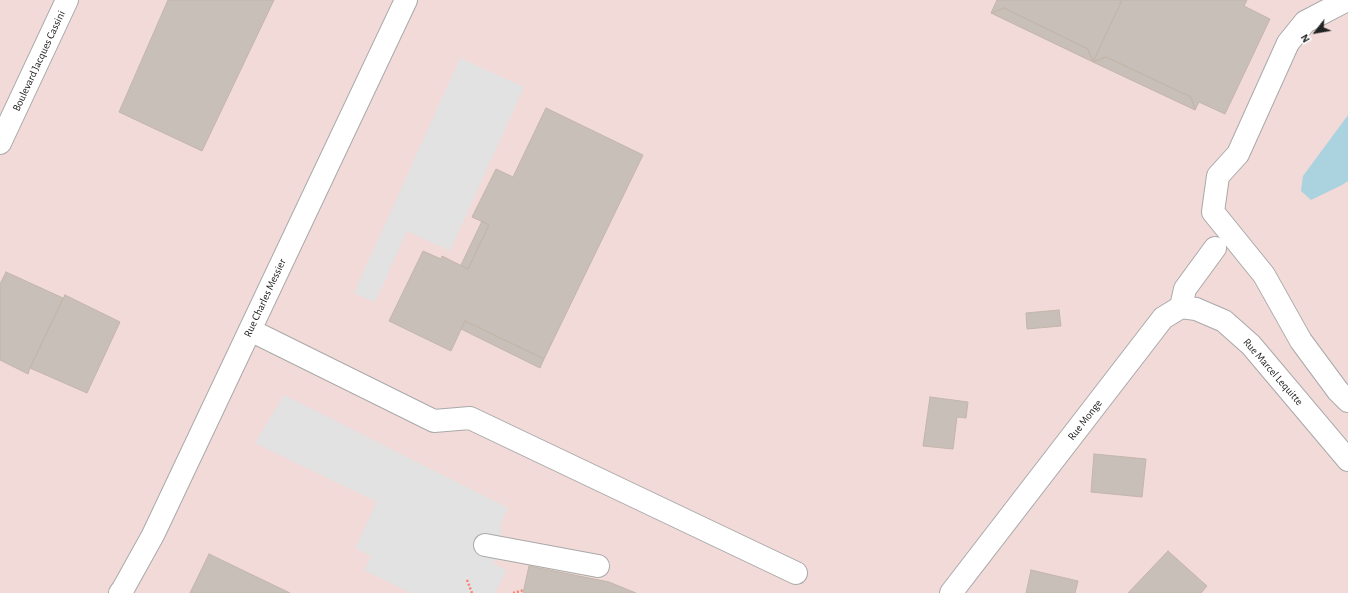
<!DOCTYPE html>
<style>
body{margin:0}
#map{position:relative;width:1348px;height:593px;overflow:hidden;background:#f2efe9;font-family:"Alegreya Sans",sans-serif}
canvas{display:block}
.north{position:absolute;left:1296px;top:12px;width:40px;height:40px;-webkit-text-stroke:3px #fff;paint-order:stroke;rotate:239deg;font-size:11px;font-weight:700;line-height:16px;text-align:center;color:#222}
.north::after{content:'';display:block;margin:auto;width:14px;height:18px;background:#222;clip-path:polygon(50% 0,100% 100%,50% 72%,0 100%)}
</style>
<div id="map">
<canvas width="1348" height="593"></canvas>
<div class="north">N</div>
</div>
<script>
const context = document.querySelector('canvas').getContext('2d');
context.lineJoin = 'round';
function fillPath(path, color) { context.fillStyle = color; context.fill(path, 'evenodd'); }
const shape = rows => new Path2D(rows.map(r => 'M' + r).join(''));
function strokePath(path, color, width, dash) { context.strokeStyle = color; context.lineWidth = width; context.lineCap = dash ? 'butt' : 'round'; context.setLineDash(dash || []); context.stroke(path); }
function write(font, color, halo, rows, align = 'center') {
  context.font = font + ' "Alegreya Sans",sans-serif'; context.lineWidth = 3; context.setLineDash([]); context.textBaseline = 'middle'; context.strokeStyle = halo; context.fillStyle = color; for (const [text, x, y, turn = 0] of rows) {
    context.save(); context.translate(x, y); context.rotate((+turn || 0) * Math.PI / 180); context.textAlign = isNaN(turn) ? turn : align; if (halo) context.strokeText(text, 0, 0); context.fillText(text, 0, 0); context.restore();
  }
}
const commercial = shape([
 [0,0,1348,0,1348,593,0,593]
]);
const parking = shape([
 [460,58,524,87,450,251,407,231,375,302,354,293],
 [284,395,508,508,500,525,502,538,506,541,493,564,507,570,495,593,411,593,364,570,371,556,355,548,377,502,255,443]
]);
const water = shape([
 [1348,115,1348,181,1342,185,1311,200,1301,191,1303,176]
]);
const building = shape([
 [168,0,274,0,202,151,119,112,168,0],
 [997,0,1122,0,1093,62,1088,49,1004,8,991,13,997,0],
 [1122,0,1247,0,1244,6,1270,19,1225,114,1199,102,1195,110,1191,97,1106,57,1093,62,1122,0],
 [1004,8,1088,49,1093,62,991,13,1004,8],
 [1106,57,1191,97,1195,110,1093,62,1106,57],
 [546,108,643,155,544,359,465,321,451,351,389,321,423,251,441,259,442,256,468,269,489,225,472,217,496,169,513,177,546,108],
 [482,221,489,225,468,269,461,265,482,221],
 [6,272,63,298,30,368,28,374,0,360,0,284,6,272],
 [65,295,120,322,87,393,30,368,65,295],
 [1059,310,1061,326,1027,329,1026,313,1059,310],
 [465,321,544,359,540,368,461,329,465,321],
 [930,397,968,402,966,418,957,417,953,449,923,446,930,397],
 [1094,454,1146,459,1142,497,1091,492,1094,454],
 [1168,551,1207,586,1201,593,1128,593,1168,551],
 [209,554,290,593,190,593,209,554],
 [529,566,609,582,636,593,523,593,529,566],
 [1031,570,1078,581,1075,593,1026,593,1031,570]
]);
const path = shape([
 [467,580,472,593],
 [513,593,524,590]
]);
const minor = shape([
 [1347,0,1305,22,1288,43,1238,154,1218,176,1213,212,1264,275,1301,341,1338,391,1348,401],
 [0,143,67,0],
 [1181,307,1196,309,1224,321,1251,345,1348,460],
 [250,330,434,421,470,418,796,573],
 [485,545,598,566],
 [120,593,123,589,153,535,406,0],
 [951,593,1163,318,1181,307,1185,289,1215,248]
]);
const streetNames = [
 ["Boulevard Jacques Cassini",39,61,-65],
 ["Rue Charles Messier",265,298,-65],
 ["Rue Marcel Lequitte",1273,372,49],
 ["Rue Monge",1085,420,-52]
];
fillPath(commercial, '#f2dad9');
fillPath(parking, '#e2e2e2');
fillPath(water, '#aad3df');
fillPath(building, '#c7bfb8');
strokePath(building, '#c4b6ab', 1);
strokePath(minor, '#a9a9a9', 24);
strokePath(path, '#fa8072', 2.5, [2, 2]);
strokePath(minor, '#fff', 22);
write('11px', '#222', '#fff', streetNames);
</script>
